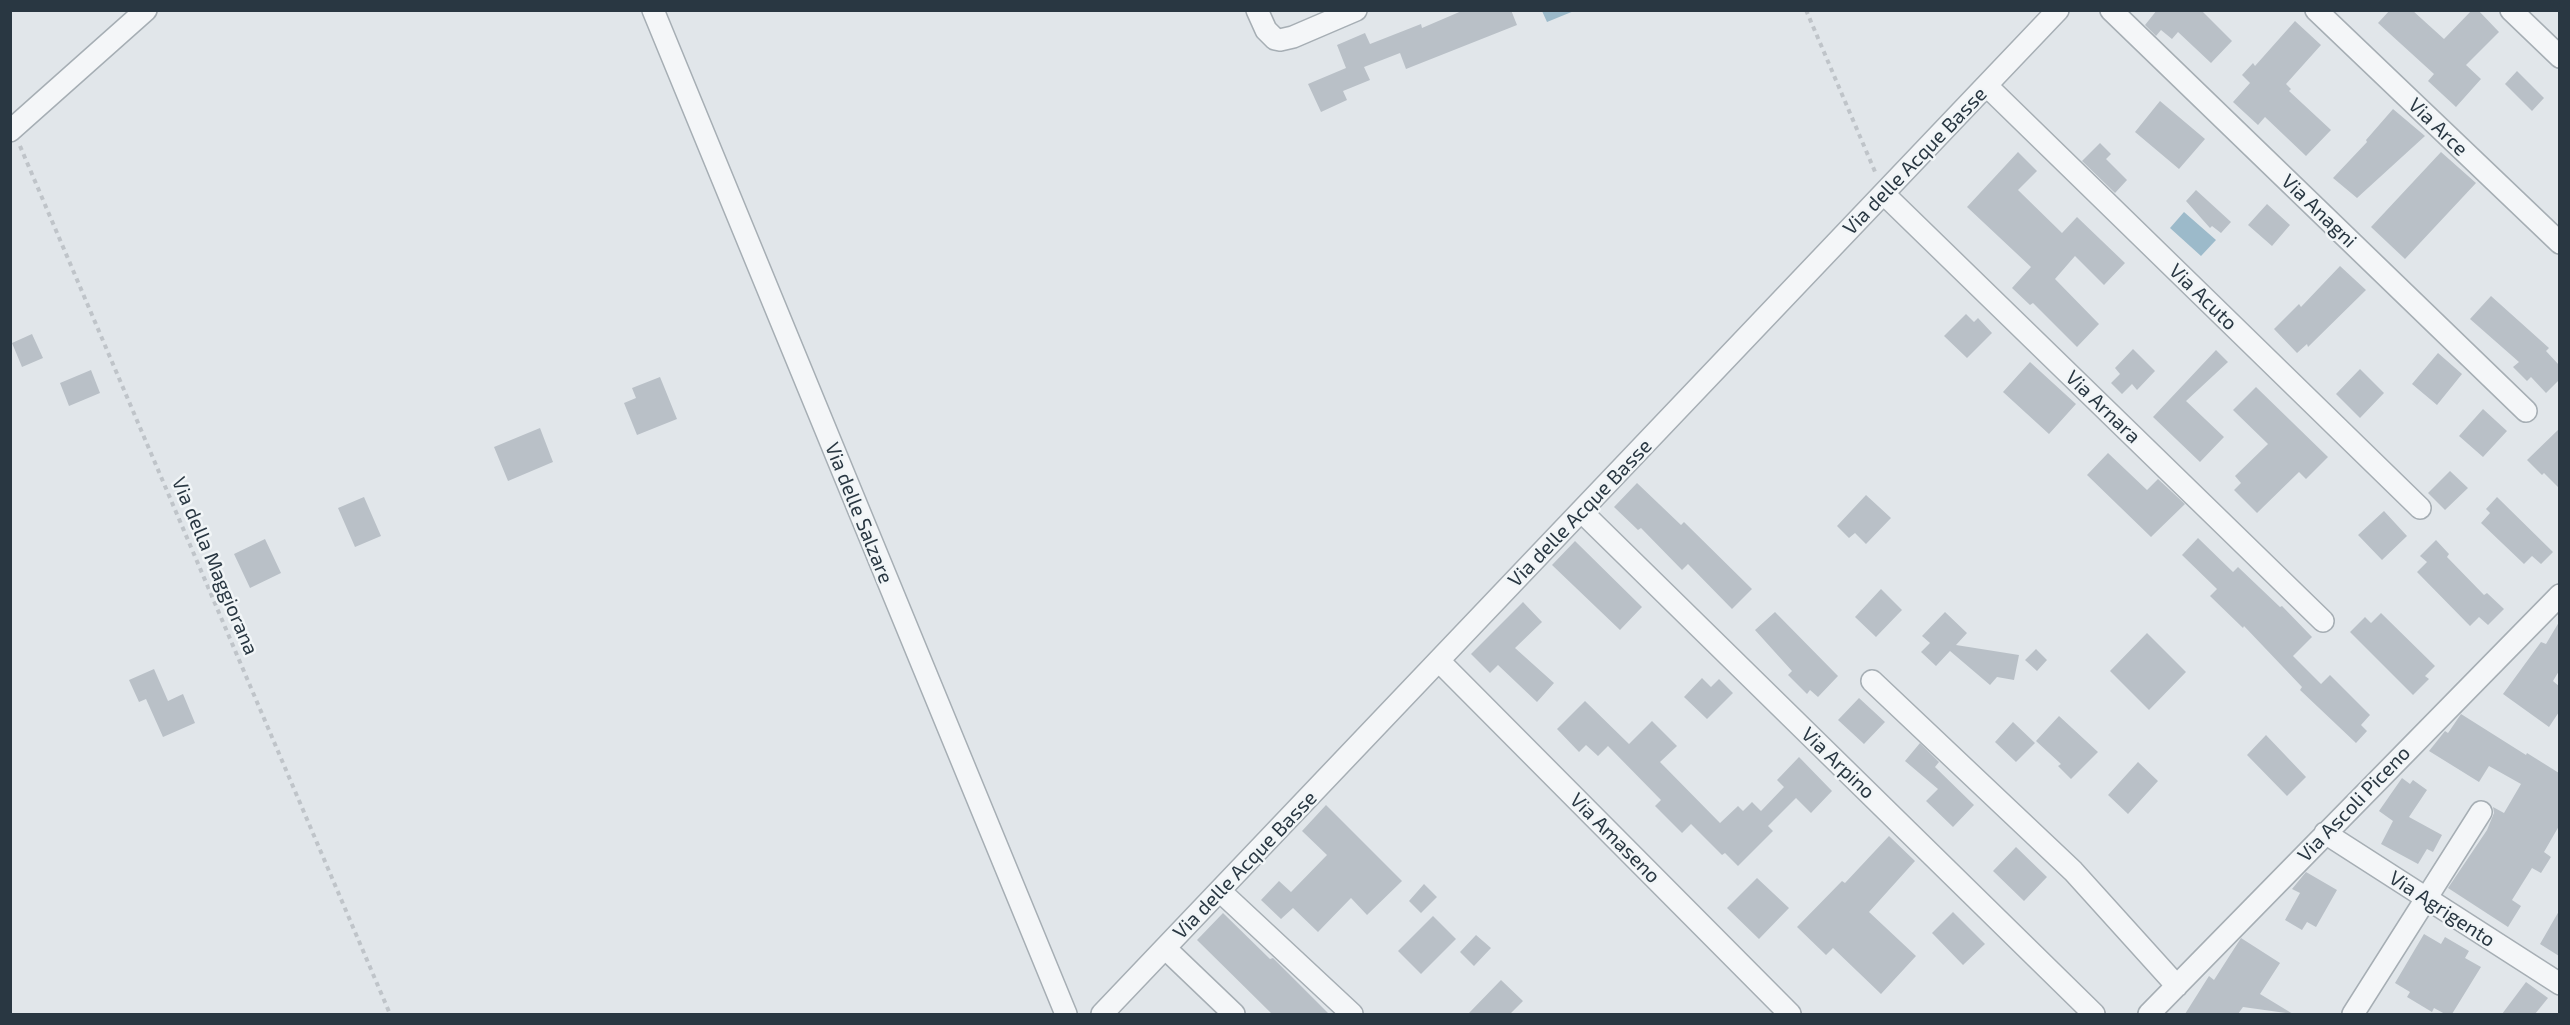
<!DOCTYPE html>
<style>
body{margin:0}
#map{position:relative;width:2570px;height:1025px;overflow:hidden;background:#e1e6ea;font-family:"Exo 2",sans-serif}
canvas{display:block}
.frame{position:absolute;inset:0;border:12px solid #293742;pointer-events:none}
</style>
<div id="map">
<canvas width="2570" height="1025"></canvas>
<div class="frame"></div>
</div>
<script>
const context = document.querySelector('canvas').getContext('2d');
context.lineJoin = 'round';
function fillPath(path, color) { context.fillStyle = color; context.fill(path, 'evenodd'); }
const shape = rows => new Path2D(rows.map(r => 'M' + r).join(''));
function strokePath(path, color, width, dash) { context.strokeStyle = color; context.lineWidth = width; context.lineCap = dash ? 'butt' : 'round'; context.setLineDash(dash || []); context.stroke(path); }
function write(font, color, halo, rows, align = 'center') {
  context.font = font + ' "Exo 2",sans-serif'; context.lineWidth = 5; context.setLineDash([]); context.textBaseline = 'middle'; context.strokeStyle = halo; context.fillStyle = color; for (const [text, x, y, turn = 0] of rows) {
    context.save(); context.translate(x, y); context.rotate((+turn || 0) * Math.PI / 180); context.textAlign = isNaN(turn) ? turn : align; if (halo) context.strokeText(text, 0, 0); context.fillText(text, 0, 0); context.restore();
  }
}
const water = shape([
 [1542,11,1574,11,1547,22],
 [2184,212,2216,240,2201,256,2170,228]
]);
const building = shape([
 [1464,10,1511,10,1517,25,1406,69,1400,53,1364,67,1370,80,1343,91,1347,100,1321,112,1308,84,1346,68,1337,45,1365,33,1370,44,1421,24,1422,28],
 [2157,10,2201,10,2232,41,2211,63,2178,32,2172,39,2161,30,2156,36,2145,25],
 [2390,10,2412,10,2444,39,2472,10,2478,10,2499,32,2466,65,2481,79,2456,107,2428,81,2434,74,2378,23],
 [2295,21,2321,45,2286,84,2291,89,2289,91,2331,130,2306,156,2265,117,2258,125,2233,102,2250,83,2242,75,2253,63,2255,66],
 [2517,71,2544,98,2532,111,2505,84],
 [2160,101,2205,139,2179,169,2135,132],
 [2393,109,2425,136,2357,198,2333,178,2367,142,2366,140],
 [2100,143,2111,154,2106,159,2127,180,2115,193,2082,161],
 [2018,152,2037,171,2018,190,2062,233,2077,217,2125,263,2104,285,2075,256,2055,279,2099,324,2077,347,2033,303,2030,305,2012,288,2031,267,1967,207],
 [2441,152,2476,183,2405,259,2371,227],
 [2196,190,2231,222,2221,233,2212,226,2210,228,2186,201],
 [2267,204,2290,225,2272,246,2248,225],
 [2340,266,2366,290,2308,347,2307,344,2297,353,2274,329,2299,304,2301,307],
 [2491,296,2549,348,2546,351,2559,365,2559,380,2546,393,2531,377,2527,381,2513,367,2519,362,2470,319],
 [1966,314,1974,322,1978,318,1992,333,1967,358,1944,336],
 [32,334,43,358,22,367,12,343],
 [2133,349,2155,371,2137,390,2132,384,2122,394,2111,383,2120,374,2115,368],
 [2216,350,2228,362,2186,401,2224,437,2200,462,2153,417],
 [2438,353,2462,374,2437,405,2412,384],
 [2030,362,2076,404,2049,434,2003,392],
 [2360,369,2384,393,2360,418,2336,394],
 [91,370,100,393,69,406,60,383],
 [660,377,677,419,637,435,624,403,636,398,632,388],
 [2256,387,2328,457,2306,479,2299,472,2257,513,2234,490,2241,483,2235,476,2268,444,2233,410],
 [2483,409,2507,431,2483,457,2459,436],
 [540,428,553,462,508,481,494,447],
 [2559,429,2559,488,2544,473,2542,475,2527,460],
 [2108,453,2147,490,2158,479,2185,504,2151,537,2087,475],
 [2450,471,2468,488,2445,510,2428,493],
 [1637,483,1681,525,1684,522,1752,589,1732,609,1688,564,1682,570,1641,528,1638,530,1614,507],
 [1866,495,1891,518,1866,544,1855,533,1849,538,1837,526],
 [364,497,381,536,355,547,338,508],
 [2497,497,2553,552,2541,564,2532,556,2524,564,2481,523,2490,513,2486,509],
 [2384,511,2407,536,2382,560,2358,535],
 [2198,538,2233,572,2238,567,2280,607,2282,606,2312,637,2293,656,2321,684,2330,675,2370,715,2361,725,2367,731,2356,743,2300,690,2302,687,2244,626,2243,628,2210,596,2217,589,2182,555],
 [265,539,281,573,250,588,234,554],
 [2436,540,2449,554,2447,557,2484,595,2487,593,2504,609,2488,625,2479,617,2470,626,2417,572,2427,562,2420,556],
 [1575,541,1642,607,1620,630,1552,565],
 [1881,589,1902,610,1876,637,1855,617],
 [1523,602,1542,622,1515,648,1554,683,1537,702,1498,665,1490,673,1471,654],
 [1775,612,1838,676,1818,697,1810,690,1807,694,1788,675,1792,671,1755,630],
 [1945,612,1967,633,1956,645,2019,655,2014,680,1997,677,1990,685,1950,651,1936,666,1921,652,1930,643,1922,636],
 [2381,613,2435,666,2425,676,2429,679,2413,695,2350,632,2365,617,2371,623],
 [2559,622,2559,671,2553,681,2559,686,2559,712,2549,727,2503,694,2541,642,2546,644],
 [2147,633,2186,672,2149,710,2110,671],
 [2036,649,2047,660,2037,671,2025,660],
 [154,669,168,701,183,694,195,723,163,737,146,699,139,702,129,680],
 [1702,678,1711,687,1719,679,1733,693,1707,719,1684,697],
 [1859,698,1885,722,1864,744,1838,720],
 [1585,701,1629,744,1652,721,1677,746,1660,762,1720,823,1738,806,1743,811,1752,802,1761,811,1784,787,1777,780,1799,757,1832,791,1811,813,1796,798,1768,826,1773,831,1738,866,1725,853,1722,855,1691,824,1682,833,1655,806,1661,800,1608,746,1598,756,1586,745,1579,752,1557,729],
 [2461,714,2526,755,2527,753,2559,773,2559,826,2544,852,2551,857,2541,873,2532,868,2512,900,2521,906,2508,927,2448,888,2487,830,2494,813,2493,807,2504,813,2521,784,2489,766,2479,782,2429,751,2445,731,2448,733],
 [2059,716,2098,752,2071,779,2058,766,2061,764,2036,741],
 [2013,722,2035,743,2016,762,1995,742],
 [2266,735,2306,777,2287,796,2247,755],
 [1920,743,1939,762,1935,767,1974,805,1953,827,1926,801,1938,789,1905,761],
 [2138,762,2158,781,2128,814,2108,795],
 [2402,778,2410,784,2413,780,2427,790,2409,817,2442,835,2433,852,2427,849,2418,864,2381,844,2393,821,2379,811],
 [1326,805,1402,881,1367,915,1351,898,1318,932,1293,908,1281,919,1261,900,1279,881,1291,892,1327,855,1302,831],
 [1889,836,1915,861,1869,912,1916,956,1881,994,1833,948,1826,955,1797,927,1842,881,1845,883],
 [2016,847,2047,877,2024,901,1993,871],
 [2306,872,2337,890,2316,927,2307,922,2302,930,2285,920,2300,893,2292,889],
 [1757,878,1789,908,1759,939,1727,908],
 [1424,884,1437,897,1421,913,1409,901],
 [2559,911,2559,956,2540,944],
 [1953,912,1985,944,1963,965,1932,933],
 [1223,913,1270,959,1273,958,1329,1014,1272,1014,1197,940],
 [1433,916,1456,939,1421,974,1398,951],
 [2424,934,2441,944,2445,937,2469,951,2465,958,2481,967,2452,1014,2445,1014,2434,1008,2432,1012,2407,997,2410,992,2395,983],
 [1476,935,1491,948,1474,966,1460,952],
 [2241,938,2280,963,2260,994,2293,1014,2243,1007,2238,1014,2185,1014,2209,976,2214,980],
 [1501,980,1523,1001,1510,1014,1468,1014],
 [2526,982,2548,998,2535,1014,2502,1014]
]);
const path = shape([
 [1806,10,1876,174],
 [20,146,390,1014]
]);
const minor = shape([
 [653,10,1066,1014],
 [1257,10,1266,30,1275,39,1280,40,1293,37,1356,10],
 [2111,10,2526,411],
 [2316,10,2560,243],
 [2511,10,2560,57],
 [1987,86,2420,508],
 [10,131,146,10],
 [1884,194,2323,621],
 [1581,511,2094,1014],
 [1439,661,1790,1014],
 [1872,681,2073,871,2177,986],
 [2325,833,2560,984],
 [1220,891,1352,1014],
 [1165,948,1234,1014],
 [1102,1014,2058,10],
 [2149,1014,2560,595],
 [2353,1014,2481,812]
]);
const streetNames = [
 ["Via Arce",2438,127,44],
 ["Via delle Acque Basse",1915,161,-46],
 ["Via Anagni",2319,211,44],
 ["Via Acuto",2203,297,44],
 ["Via Arnara",2103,407,44],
 ["Via delle Salzare",859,513,68],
 ["Via delle Acque Basse",1580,513,-46],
 ["Via della Maggiorana",215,566,67],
 ["Via Arpino",1838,763,44],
 ["Via Ascoli Piceno",2354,804,-46],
 ["Via Amaseno",1615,838,45],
 ["Via delle Acque Basse",1245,865,-46],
 ["Via Agrigento",2442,909,33]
];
fillPath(water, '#9cbaca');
fillPath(building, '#b9c0c7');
strokePath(minor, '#a6aeb4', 24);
strokePath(path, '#bfc4c9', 4, [4.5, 4.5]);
strokePath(minor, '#f4f6f8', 21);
write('20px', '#293742', '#f1f5f7', streetNames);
</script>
